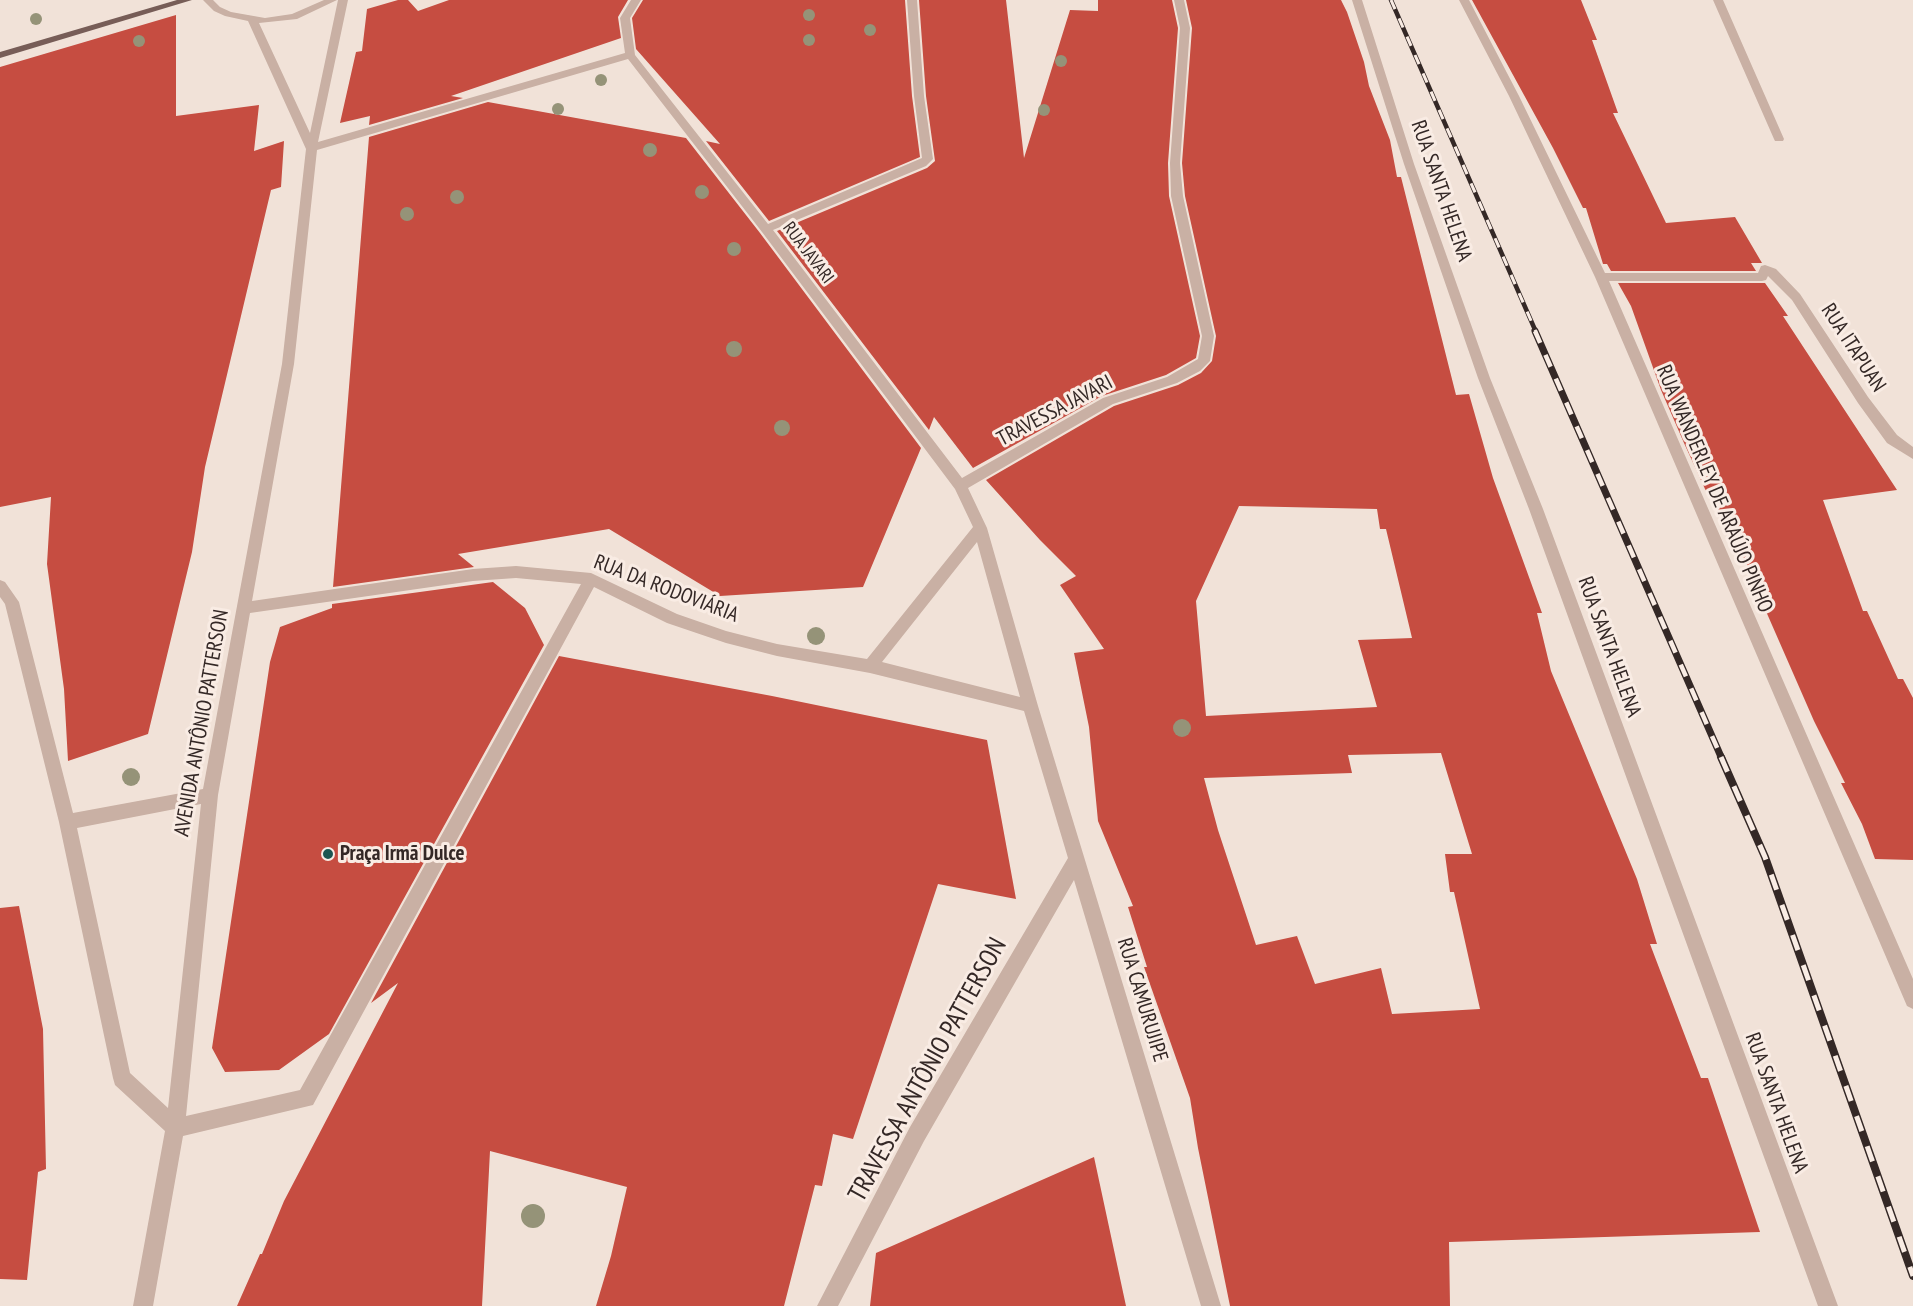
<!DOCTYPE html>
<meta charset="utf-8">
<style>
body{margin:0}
canvas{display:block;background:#f1e2d8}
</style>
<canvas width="1913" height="1306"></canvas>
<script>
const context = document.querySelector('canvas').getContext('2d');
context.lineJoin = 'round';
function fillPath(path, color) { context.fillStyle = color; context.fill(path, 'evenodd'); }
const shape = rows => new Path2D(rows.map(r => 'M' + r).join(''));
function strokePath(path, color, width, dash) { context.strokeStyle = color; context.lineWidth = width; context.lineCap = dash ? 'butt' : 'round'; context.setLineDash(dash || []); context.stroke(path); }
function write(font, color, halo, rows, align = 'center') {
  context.font = font + ' "PT Sans Narrow",sans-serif'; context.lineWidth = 6; context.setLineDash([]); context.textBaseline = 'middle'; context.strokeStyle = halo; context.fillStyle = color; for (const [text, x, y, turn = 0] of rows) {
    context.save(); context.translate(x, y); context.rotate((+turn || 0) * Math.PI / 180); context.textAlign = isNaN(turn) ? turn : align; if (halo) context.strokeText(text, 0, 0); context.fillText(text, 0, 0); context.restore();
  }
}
const building = shape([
 [398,0,408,0,418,11,449,0,628,0,618,17,621,38,451,96,463,98,369,125,370,116,340,123,356,52,362,51,367,9],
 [643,0,905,0,912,96,920,157,769,221,706,141,720,144,636,49,632,18],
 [919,0,1006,0,1024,158,1070,10,1098,11,1098,0,1172,0,1178,28,1168,163,1169,196,1200,336,1196,358,1166,375,1102,396,973,468,934,417,929,430,777,231,927,168,935,161,926,96],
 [1186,0,1341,0,1347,12,1364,62,1369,86,1390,140,1397,177,1401,177,1456,395,1469,394,1493,478,1542,613,1537,613,1551,671,1637,879,1657,944,1650,944,1701,1078,1708,1078,1760,1232,1449,1242,1450,1306,1230,1306,1198,1148,1190,1098,1144,967,1147,967,1128,907,1133,906,1098,821,1089,727,1074,653,1104,649,1060,585,1076,576,1040,540,986,480,1114,406,1178,385,1201,373,1212,361,1216,336,1185,196,1182,163,1192,28],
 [1239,506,1377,509,1380,529,1386,529,1412,638,1358,640,1377,707,1206,716,1196,601],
 [1441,753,1472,854,1445,854,1450,892,1454,892,1480,1009,1392,1014,1381,968,1315,984,1297,936,1256,945,1218,830,1204,778,1352,773,1348,755],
 [1472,0,1581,0,1597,40,1592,40,1618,113,1613,113,1666,223,1735,217,1762,263,1751,263,1756,271,1611,271,1607,264,1603,264,1586,208,1583,208,1553,148],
 [176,15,176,116,259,105,254,151,284,141,281,187,271,190,205,467,192,552,148,734,68,761,64,689,47,564,51,497,0,507,0,67],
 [488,102,686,138,760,233,921,448,863,587,720,596,609,529,458,554,474,567,333,587,369,137],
 [1618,283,1765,283,1788,316,1783,316,1897,490,1823,500,1863,611,1867,611,1898,679,1903,679,1913,698,1913,860,1875,859,1862,824,1841,783,1845,783,1814,721,1765,609,1768,609,1729,527,1705,489,1684,443,1661,390,1631,306],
 [493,582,525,608,544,645,329,1034,279,1070,225,1072,212,1048,270,662,280,627,332,608,332,604],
 [559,656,772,696,987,740,1016,899,938,884,853,1139,833,1134,822,1186,815,1185,784,1306,596,1306,611,1256,627,1187,490,1151,482,1306,237,1306,260,1254,262,1254,284,1201,398,983,371,1003],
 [19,906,43,1029,46,1169,38,1172,27,1280,0,1279,0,908],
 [1094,1157,1126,1306,870,1306,876,1253]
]);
const minor = shape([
 [203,0,213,0,220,7,231,12,265,18,292,14,324,0,337,0,297,19,259,23,310,133,338,0,348,0,318,142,625,53,620,18,631,0,641,0,630,18,635,55,768,224,922,158,914,96,907,0,917,0,924,96,933,159,926,166,773,230,962,478,1103,398,1167,377,1198,359,1202,336,1171,196,1170,163,1180,28,1174,0,1184,0,1190,28,1180,163,1183,196,1214,336,1210,361,1200,371,1177,383,1113,404,968,488,987,528,1038,706,1221,1306,1201,1306,1074,880,924,1141,838,1306,817,1306,910,1127,1068,858,1024,711,870,673,777,656,726,643,667,623,594,587,313,1105,183,1136,153,1306,133,1306,165,1131,115,1085,113,1078,59,822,5,604,0,597,0,580,5,582,19,602,73,813,203,789,282,364,306,149,248,21,225,16,214,11,203,0],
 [628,59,762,232,955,489,973,527,867,659,777,644,726,631,677,614,591,573,516,566,473,569,252,601,294,364,317,150,628,59],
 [977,542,1020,697,882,662,977,542],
 [516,578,581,584,300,1090,186,1116,218,795,250,613,473,581,516,578],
 [201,804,168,1108,130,1073,77,828,201,804],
 [1352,0,1362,0,1414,164,1490,378,1543,509,1838,1306,1818,1306,1529,509,1478,378,1404,164,1352,0],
 [1459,0,1469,0,1519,96,1605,273,1758,273,1761,266,1765,265,1776,269,1800,294,1868,397,1897,435,1913,447,1913,459,1887,443,1858,403,1792,300,1768,276,1766,280,1762,281,1609,281,1913,979,1913,1009,1907,1006,1595,277,1509,96,1459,0],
 [1713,0,1723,0,1784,139,1783,141,1775,141,1774,139,1713,0]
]);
const major = shape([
 [177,0,192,0,0,58,0,52,177,0]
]);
const railFar2 = shape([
 [1391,0,1536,332]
]);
const railFar1 = shape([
 [1535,331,1722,759]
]);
const rail = shape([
 [1721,757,1765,857,1913,1276]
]);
const trees = [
 [809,15,6],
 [36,19,6],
 [870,30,6],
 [809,40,6],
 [139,41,6],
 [1061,61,6],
 [601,80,6],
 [558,109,6],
 [1044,110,6],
 [650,150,7],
 [702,192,7],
 [457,197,7],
 [407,214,7],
 [734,249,7],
 [734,349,8],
 [782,428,8],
 [816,636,9],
 [1182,728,9],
 [131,777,9],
 [533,1216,12]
];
const markers = [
 [328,854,6,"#1c5651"]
];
const farStreetnames = [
 ["RUA JAVARI",808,253,53]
];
const streetNames = [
 ["RUA SANTA HELENA",1441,191,71],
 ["RUA ITAPUAN",1853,348,57],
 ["TRAVESSA JAVARI",1055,411,-28],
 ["RUA WANDERLEY DE ARAÚJO PINHO",1714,489,67],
 ["RUA DA RODOVIÁRIA",666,589,21],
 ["RUA SANTA HELENA",1609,647,70],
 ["AVENIDA ANTÔNIO PATTERSON",202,723,-80],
 ["RUA CAMURUJIPE",1142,1000,73],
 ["RUA SANTA HELENA",1776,1103,70]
];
const poiNames = [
 ["Praça Irmã Dulce",340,854]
];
const nearStreetnames = [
 ["TRAVESSA ANTÔNIO PATTERSON",928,1070,-61]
];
fillPath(building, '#c64d41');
fillPath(minor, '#c9b0a4');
fillPath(major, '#775d57');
strokePath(railFar2, '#342826', 4.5);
strokePath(railFar1, '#342826', 7);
strokePath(rail, '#342826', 8);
strokePath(railFar2, '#f9ece4', 3, [10]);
strokePath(railFar1, '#f9ece4', 4.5, [13]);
strokePath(rail, '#f9ece4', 5, [16]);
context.fillStyle = '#959378';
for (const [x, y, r] of trees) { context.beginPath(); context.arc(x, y, r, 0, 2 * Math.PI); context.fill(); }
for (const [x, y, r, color] of markers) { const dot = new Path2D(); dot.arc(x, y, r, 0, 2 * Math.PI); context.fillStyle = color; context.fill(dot); strokePath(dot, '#f9ece4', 2); }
write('18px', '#342826', '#f9ece4', farStreetnames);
write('21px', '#342826', '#f9ece4', streetNames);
write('bold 21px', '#342826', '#f9ece4', poiNames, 'left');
write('26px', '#342826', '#f9ece4', nearStreetnames);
</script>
